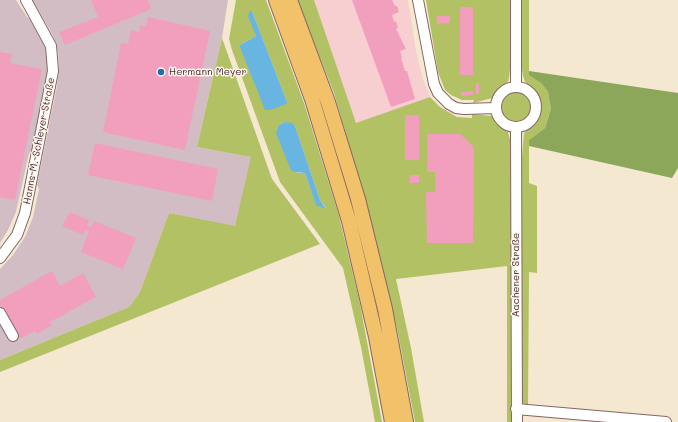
<!DOCTYPE html>
<meta charset="utf-8">
<style>
body{margin:0}
canvas{display:block;background:#f4e8d0}
</style>
<canvas width="678" height="422"></canvas>
<script>
const context = document.querySelector('canvas').getContext('2d');
context.lineJoin = 'round';
function fillPath(path, color) { context.fillStyle = color; context.fill(path, 'evenodd'); }
const shape = rows => new Path2D(rows.map(r => 'M' + r).join(''));
function strokePath(path, color, width, dash) { context.strokeStyle = color; context.lineWidth = width; context.lineCap = dash ? 'butt' : 'round'; context.setLineDash(dash || []); context.stroke(path); }
function write(font, color, halo, rows, align = 'center') {
  context.font = font + ' Mali,sans-serif'; context.lineWidth = 3; context.setLineDash([]); context.textBaseline = 'middle'; context.strokeStyle = halo; context.fillStyle = color; for (const [text, x, y, turn = 0] of rows) {
    context.save(); context.translate(x, y); context.rotate((+turn || 0) * Math.PI / 180); context.textAlign = isNaN(turn) ? turn : align; if (halo) context.strokeText(text, 0, 0); context.fillText(text, 0, 0); context.restore();
  }
}
const built = shape([
 [314,0,408,0,416,51,423,79,430,97,356,124]
]);
const industrial = shape([
 [0,0,16,0,27,17,31,19,45,46,47,62,47,76,32,150,29,153,16,212,8,230,0,243],
 [33,0,228,0,222,38,197,147,252,157,235,227,169,213,140,292,129,307,0,360,0,269,13,255,25,237,33,217,39,189,37,185,57,86,59,69,58,52,53,36]
]);
const green = shape([
 [236,0,266,0,304,103,339,216,360,304,382,422,375,422,361,347,343,268,280,182,232,50,229,39],
 [250,11,252,11,287,102,240,45,256,36],
 [285,122,295,126,320,200,326,208,316,204,305,173,297,173,279,125],
 [297,0,314,0,356,123,430,97,440,107,457,117,472,118,472,114,492,116,508,132,511,143,513,422,507,422,507,266,396,279,411,348,424,422,415,422,397,328,363,192,334,93],
 [426,0,511,0,511,60,509,78,507,85,492,98,473,103,474,100,462,100,451,95,445,90,438,72],
 [520,0,529,0,529,74,541,83,548,92,551,109,545,128,529,140,529,183,537,186,537,273,529,272,528,406,522,403,521,168,524,133,537,120,541,110,539,98,525,82,523,76,520,55],
 [222,38,272,179,320,244,0,372,0,360,129,307,140,292,169,213,235,226,251,157,197,147],
 '498 107a18 18 0 1 1 36 0a18 18 0 1 1-36 0Z'
]);
const forest = shape([
 [529,71,678,93,678,168,672,178,529,146,529,140,545,128,551,109,548,92,541,83,529,75]
]);
const water = shape([
 [250,11,252,11,287,102,286,104,270,110,265,110,240,47,240,45,256,36,248,16],
 [285,122,292,123,295,126,320,200,326,209,316,205,305,173,293,172,290,168,276,133,279,125]
]);
const building = shape([
 [91,0,148,0,151,9,65,45,59,32,98,17],
 [352,0,392,0,395,6,397,6,399,12,392,15,394,22,396,21,398,28,396,29,406,49,400,51,402,58,401,58,405,71,407,71,415,99,391,107],
 [460,7,473,7,473,75,460,75],
 [437,16,450,16,450,23,437,24],
 [148,17,210,31,185,150,103,132,121,43,128,44,131,30,139,32,140,25,146,26],
 [0,52,12,54,10,63,42,69,15,200,0,197],
 [476,83,479,83,479,94,476,94],
 [473,91,473,95,461,96,461,92],
 [405,115,419,115,419,160,405,160],
 [427,134,460,134,472,145,474,149,473,243,427,243,426,192,435,192,435,172,427,172],
 [95,143,218,169,212,201,88,175],
 [410,175,419,175,419,183,410,183],
 [70,212,89,220,87,226,91,227,94,221,136,238,123,269,81,252,89,231,85,230,83,235,62,226],
 [52,271,60,286,83,273,96,297,50,322,52,325,37,334,35,331,19,339,0,305,0,300]
]);
const minor = shape([
 [418,0,434,84,438,93,449,104,456,108,464,109,496,108],
 [516,0,516,86],
 '496 107a20 20 0 1 1 40 0a20 20 0 1 1-40 0Z',
 [516,128,517,422],
 [0,258,17,235,25,213,53,71,51,46,26,0],
 [0,313,13,336],
 [516,409,666,422]
]);
const highway = shape([
 [276,0,312,99,349,221,376,337,392,422],
 [290,0,328,102,358,199,385,309,406,422]
]);
const markers = [
 [161,72,4,"#1f6fb2"]
];
const poiNames = [
 ["Hermann Meyer",169,72]
];
const streetNames = [
 ["Hanns-M.-Schleyer-Straße",39,141,-79],
 ["Aachener Straße",516,275,-90]
];
fillPath(built, '#f7cfd0');
fillPath(industrial, '#d2bdc5');
fillPath(green, '#b2c164');
fillPath(forest, '#8da75a');
fillPath(water, '#69b5e2');
fillPath(building, '#f29fbd');
strokePath(minor, '#866565', 12);
strokePath(highway, '#866565', 16);
strokePath(minor, '#fff', 10);
strokePath(highway, '#f2c26a', 14);
for (const [x, y, r, color] of markers) { const dot = new Path2D(); dot.arc(x, y, r, 0, 2 * Math.PI); context.fillStyle = color; context.fill(dot); strokePath(dot, '#fbf7ec', 1.5); }
write('10px', '#4a1f2b', '#fbf7ec', poiNames, 'left');
write('10px', '#4a1f2b', '#fbf7ec', streetNames);
</script>
